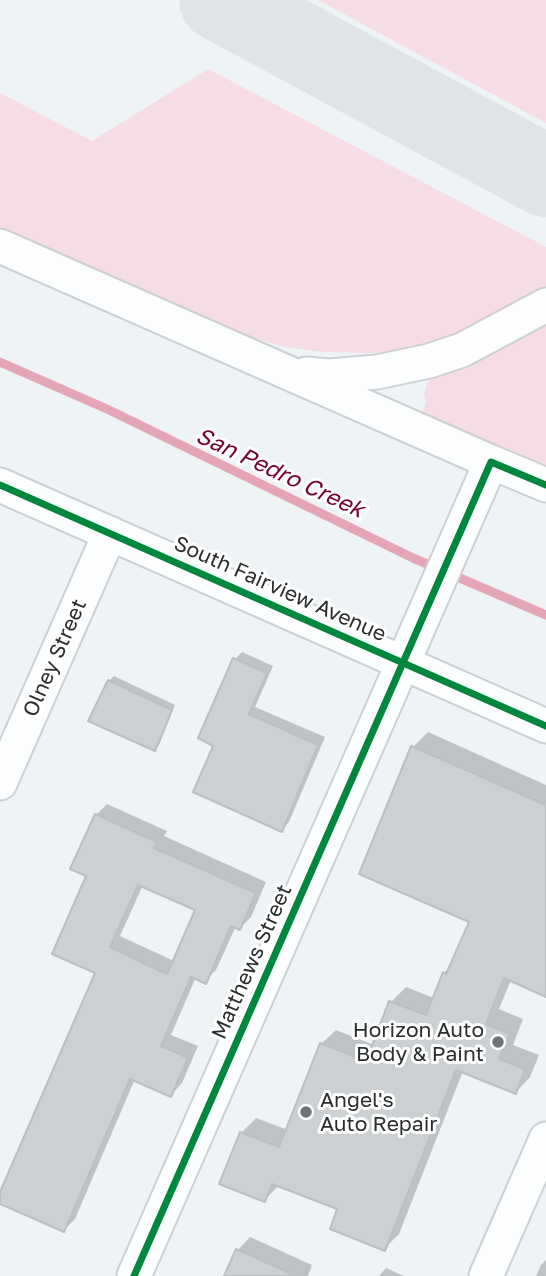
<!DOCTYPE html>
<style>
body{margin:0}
canvas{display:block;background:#eef3f6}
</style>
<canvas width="546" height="1276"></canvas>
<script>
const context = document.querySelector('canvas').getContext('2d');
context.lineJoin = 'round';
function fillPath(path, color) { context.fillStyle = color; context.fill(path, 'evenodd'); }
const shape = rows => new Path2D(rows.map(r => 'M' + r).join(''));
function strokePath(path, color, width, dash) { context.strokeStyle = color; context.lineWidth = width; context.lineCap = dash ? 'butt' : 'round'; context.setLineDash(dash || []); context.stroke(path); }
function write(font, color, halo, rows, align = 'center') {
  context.font = font + ' "Golos Text",sans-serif'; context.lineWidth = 6; context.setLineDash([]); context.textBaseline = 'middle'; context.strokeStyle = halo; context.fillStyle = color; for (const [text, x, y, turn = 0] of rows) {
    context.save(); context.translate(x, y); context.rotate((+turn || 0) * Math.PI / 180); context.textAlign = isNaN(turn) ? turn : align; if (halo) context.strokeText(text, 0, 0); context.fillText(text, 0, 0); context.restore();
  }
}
const green = shape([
 [318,0,546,0,546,123],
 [208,69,546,247,546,287,528,300,446,340,425,346,373,353,323,352,285,347,250,337,0,228,0,93,92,141],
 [546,324,546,469,421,417,426,402,424,394,429,378,491,352]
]);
const shadow = shape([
 [242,652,273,666,255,707,325,737,289,822,281,830,215,745,235,659],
 [114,676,175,705,159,745,154,749,109,681],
 [428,732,546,785,546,995,511,980,499,1009,523,1019,513,1045,539,1055,530,1077,516,1092,463,1071,399,1234,384,1249,340,1208,279,1185,265,1200,241,1133,256,1118,288,1130,321,1044,336,1030,374,1045,391,1002,406,987,434,998,444,973,452,965,472,921,413,747],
 [107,804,167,831,164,836,266,882,251,917,240,928,236,926,216,970,205,981,196,977,171,1035,198,1046,182,1083,171,1095,135,1079,75,1219,64,1230,0,1202,0,1196,98,972,89,875,96,815],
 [143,885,198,909,174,961,120,936],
 [250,1237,312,1265,308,1276,225,1276,238,1250],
 [546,1260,546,1276,536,1276,541,1265],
 [386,1268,404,1276,379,1276]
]);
const stream = shape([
 [0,362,107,409,413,558,546,615]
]);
const taxiway = shape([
 [220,0,546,176]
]);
const building = shape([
 [233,658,267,673,249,714,318,745,282,832,193,792,213,746,198,738,233,658],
 [108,680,172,710,155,751,88,721,108,680],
 [411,746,546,805,546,997,504,978,486,1024,510,1034,499,1059,525,1069,516,1094,456,1070,385,1251,330,1229,337,1209,272,1184,265,1202,219,1184,240,1132,279,1147,320,1043,366,1061,389,1001,426,1015,443,972,446,974,469,922,359,874,411,746],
 [95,814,157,842,154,848,256,893,240,930,231,926,206,984,191,977,161,1046,188,1058,171,1097,130,1079,64,1232,0,1204,0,1192,95,973,52,954,86,876,70,869,95,814],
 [138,885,195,910,167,974,110,947,138,885],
 [236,1249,296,1276,224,1276,236,1249]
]);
const minor = shape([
 [0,246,491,462],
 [306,374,329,376,377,372,429,361,462,350,546,305],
 [0,485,546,726],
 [0,783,110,533],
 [134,1276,491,462,546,485],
 [486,1276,546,1139]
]);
const cycleway = shape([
 [0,485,546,726],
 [134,1276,491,462,546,485]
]);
const markers = [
 [498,1042,7,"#6f7375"],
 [306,1112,7,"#6f7375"]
];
const streetNames = [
 ["South Fairview Avenue",280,589,24],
 ["Olney Street",55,658,-66],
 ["Matthews Street",252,962,-66]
];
const poiNames = [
 ["Horizon Auto",484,1030],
 ["Body & Paint",484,1054],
 ["Angel's",320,1100,"left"],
 ["Auto Repair",320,1124,"left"]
];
const waterNames = [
 ["San Pedro Creek",280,473,25]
];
fillPath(green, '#f6dce4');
fillPath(shadow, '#0003');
strokePath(stream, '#e4a5b7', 9);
strokePath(taxiway, '#e1e4e6', 82);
fillPath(building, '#ccd0d2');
strokePath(building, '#bbbfc2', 2);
strokePath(minor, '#ccd0d1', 37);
strokePath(minor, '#fcfdfe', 33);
strokePath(cycleway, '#00873e', 7);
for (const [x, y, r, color] of markers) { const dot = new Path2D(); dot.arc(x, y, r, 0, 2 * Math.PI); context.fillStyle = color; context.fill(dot); strokePath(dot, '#fff', 2.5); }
write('21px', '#2a2e2f', '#fff', streetNames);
write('21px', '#2a2e2f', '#fff', poiNames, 'right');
write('italic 23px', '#750237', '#fff', waterNames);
</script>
